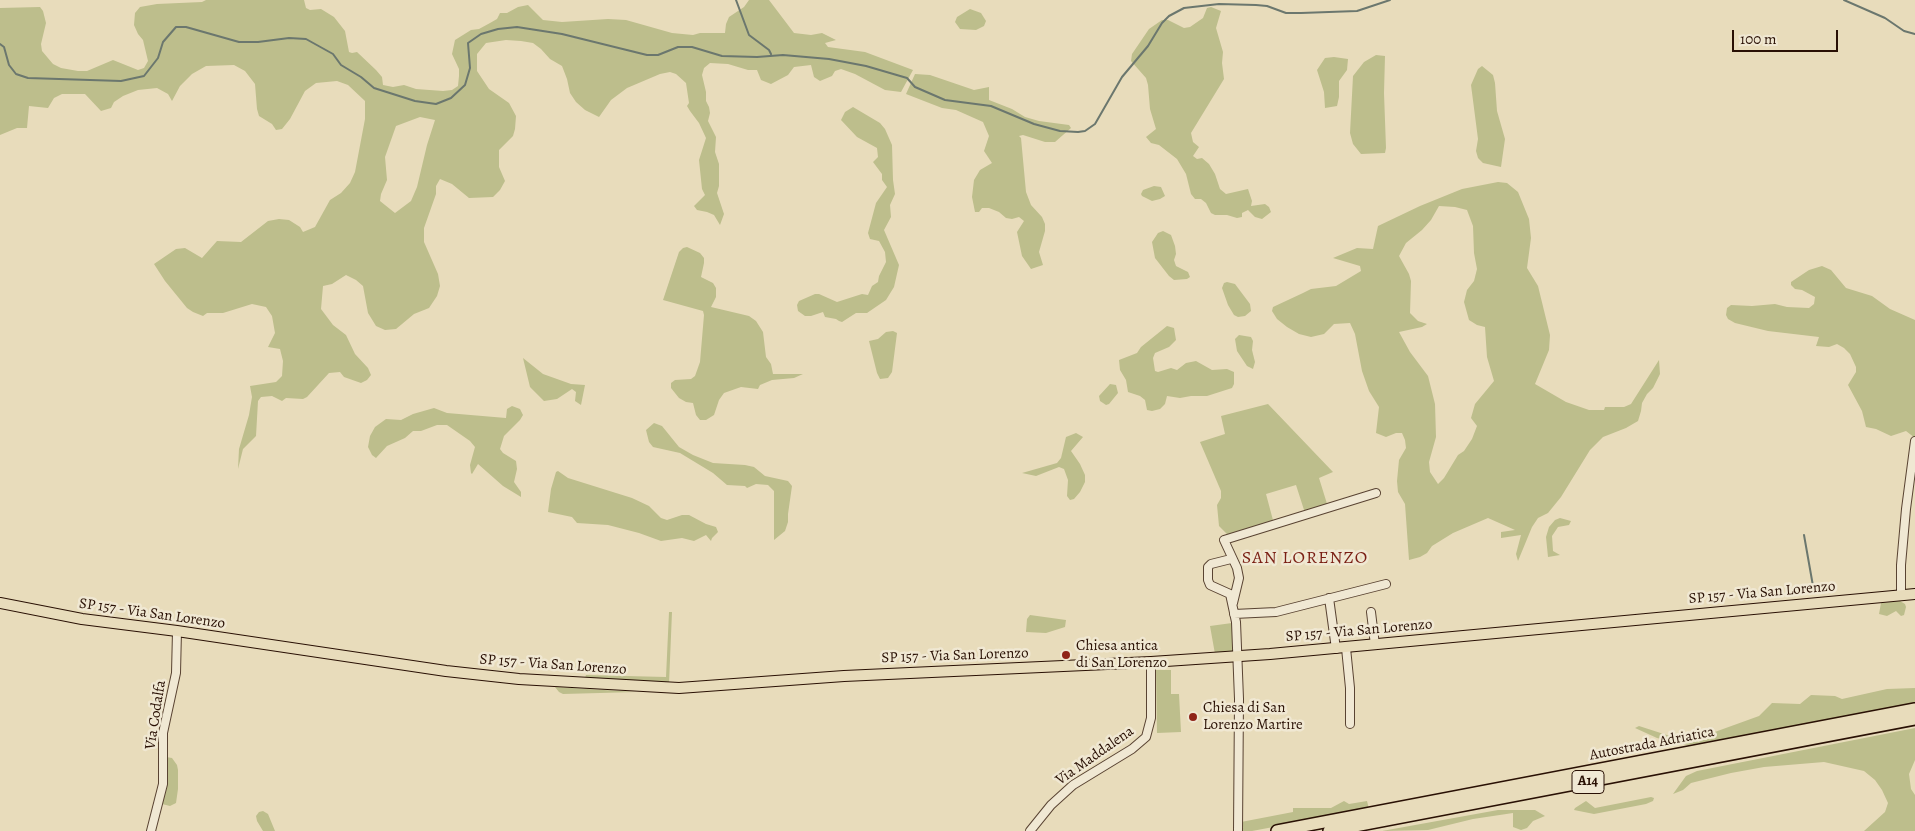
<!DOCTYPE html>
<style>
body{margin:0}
#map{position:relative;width:1915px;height:831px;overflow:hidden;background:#e8dcbb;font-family:Alegreya,serif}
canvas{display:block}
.scale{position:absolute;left:1732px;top:30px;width:106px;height:22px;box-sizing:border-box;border:2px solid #291004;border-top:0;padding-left:6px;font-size:15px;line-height:18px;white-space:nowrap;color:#291004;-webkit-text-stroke:4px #f0e8d3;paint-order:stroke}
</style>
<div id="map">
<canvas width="1915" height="831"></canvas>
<div class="scale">100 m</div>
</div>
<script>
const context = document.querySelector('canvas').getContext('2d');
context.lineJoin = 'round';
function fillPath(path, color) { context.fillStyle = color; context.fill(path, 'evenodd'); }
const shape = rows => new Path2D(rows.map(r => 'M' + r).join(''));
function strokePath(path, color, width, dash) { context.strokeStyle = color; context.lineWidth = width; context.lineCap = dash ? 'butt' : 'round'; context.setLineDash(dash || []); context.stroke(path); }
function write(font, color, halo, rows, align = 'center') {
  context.font = font + ' Alegreya,serif'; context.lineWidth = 5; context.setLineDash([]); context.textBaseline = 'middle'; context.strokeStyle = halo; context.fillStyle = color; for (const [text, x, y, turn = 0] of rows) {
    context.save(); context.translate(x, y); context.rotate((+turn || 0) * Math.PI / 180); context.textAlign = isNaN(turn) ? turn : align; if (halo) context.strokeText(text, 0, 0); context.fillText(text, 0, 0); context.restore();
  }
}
const green = shape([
 [206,0,304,0,306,8,310,10,321,9,334,17,345,31,349,52,352,53,357,52,376,70,382,77,383,85,393,87,404,85,416,89,443,91,452,90,458,86,459,76,459,69,452,54,455,40,471,30,479,29,490,23,497,19,500,13,507,13,518,7,528,5,543,20,562,22,608,19,626,20,672,33,693,35,700,33,725,33,726,24,729,17,744,7,749,0,769,0,794,33,811,35,822,33,836,40,825,43,828,47,865,52,913,70,901,92,885,90,855,74,841,69,835,71,832,76,820,81,814,77,811,65,794,67,788,75,771,84,761,80,757,70,748,70,728,64,710,63,704,68,702,75,706,92,706,101,709,107,710,113,708,121,716,137,715,152,719,164,719,186,717,193,724,214,720,225,714,215,707,212,697,210,694,206,705,195,702,189,699,160,706,138,699,123,690,111,687,106,689,103,686,83,676,74,670,72,660,74,627,88,611,100,599,117,585,110,576,102,570,93,567,79,562,66,550,59,541,49,533,43,521,41,506,40,486,43,477,54,477,71,489,89,509,103,516,116,515,129,513,136,499,150,499,167,505,181,500,190,493,197,469,198,452,184,440,179,436,186,436,194,424,228,424,242,438,274,440,286,437,296,429,308,414,314,396,329,385,330,376,326,368,313,363,286,356,280,346,275,332,284,323,286,321,309,333,325,346,335,355,354,368,368,371,375,367,380,361,383,344,377,340,372,329,373,307,397,303,399,286,398,282,401,272,396,261,397,258,401,256,436,243,449,238,469,239,449,249,415,252,397,250,386,276,382,282,376,283,361,280,349,268,347,275,333,272,316,266,307,252,304,223,313,207,313,203,316,193,312,187,308,165,281,154,264,176,249,185,248,202,258,217,241,241,242,268,221,279,219,289,220,300,227,303,232,315,227,330,200,341,193,350,183,355,172,365,119,365,101,348,85,337,81,316,83,305,91,290,119,282,129,276,130,272,124,259,116,257,109,255,84,245,71,234,65,206,66,192,74,180,86,172,101,168,94,157,88,138,90,123,96,114,102,111,108,101,111,85,94,62,94,54,98,48,108,29,106,27,128,17,128,0,135,0,8,40,7,43,11,46,23,41,44,42,51,53,64,61,68,78,71,87,71,113,60,138,70,144,68,148,61,143,40,138,34,134,25,135,13,140,7,157,4,202,2],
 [420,117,435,120,427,145,417,187,411,201,395,213,380,201,381,194,387,180,385,157,396,126],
 [1211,7,1221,11,1216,28,1223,52,1222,63,1224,79,1191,133,1193,142,1199,147,1193,156,1197,159,1202,158,1209,164,1215,174,1220,189,1226,194,1248,189,1252,201,1251,206,1265,204,1269,207,1271,212,1262,219,1255,217,1248,210,1242,213,1242,217,1237,218,1227,215,1215,215,1211,213,1206,203,1201,199,1195,199,1191,194,1186,174,1177,159,1159,145,1151,143,1146,137,1156,129,1150,109,1148,85,1146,78,1131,61,1132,54,1149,29,1162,20,1168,20,1184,28,1190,27,1203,18,1207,8],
 [970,9,981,13,986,21,984,26,976,30,960,29,955,22,957,17],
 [1376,55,1385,56,1384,93,1386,148,1385,153,1361,154,1353,144,1350,133,1353,76,1364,62],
 [1334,57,1348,59,1347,70,1339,81,1339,97,1337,106,1325,108,1324,92,1317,70,1325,58],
 [1482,66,1493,75,1495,83,1497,111,1505,139,1501,167,1483,163,1478,158,1476,151,1478,139,1471,85,1478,69],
 [915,74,930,75,974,90,989,87,989,100,1012,109,1025,117,1039,121,1069,125,1071,128,1055,142,1045,142,1023,135,1019,136,1021,138,1026,192,1031,205,1042,217,1045,224,1045,231,1039,252,1043,265,1031,269,1022,256,1017,232,1024,221,1019,217,1012,219,1006,218,999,212,989,208,982,208,979,212,975,212,972,197,974,180,980,170,992,163,984,151,989,136,983,122,956,110,942,108,906,94],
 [853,107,880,123,885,129,892,145,893,180,895,194,890,205,891,217,884,230,899,265,894,287,886,300,867,313,856,313,842,322,839,321,836,319,825,317,823,312,811,316,805,316,798,311,797,305,799,301,815,294,819,294,837,302,862,294,868,295,872,286,878,282,879,276,886,262,885,252,879,241,870,239,868,233,876,203,887,187,882,180,882,174,873,162,878,157,877,148,857,137,841,120,845,112],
 [1498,182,1507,183,1518,192,1529,219,1531,238,1527,268,1538,286,1550,335,1549,350,1535,384,1566,402,1589,410,1604,410,1605,407,1624,407,1631,404,1659,360,1660,374,1653,388,1647,394,1642,403,1641,411,1638,421,1626,428,1603,437,1590,450,1561,497,1548,513,1538,518,1532,527,1518,561,1516,554,1521,535,1501,538,1501,532,1515,530,1488,518,1453,533,1432,546,1427,553,1420,557,1409,560,1405,504,1398,492,1397,481,1399,460,1406,448,1405,440,1402,433,1396,433,1386,437,1376,433,1379,407,1369,391,1362,371,1355,334,1350,323,1334,324,1324,334,1311,337,1299,334,1287,327,1277,319,1272,311,1273,307,1303,293,1311,289,1336,286,1361,271,1360,266,1333,258,1357,248,1373,249,1378,226,1420,206,1462,189],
 [1439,206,1455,207,1467,210,1473,226,1474,253,1477,269,1474,281,1467,290,1464,302,1469,320,1477,325,1485,327,1487,357,1494,381,1475,404,1471,418,1477,426,1472,439,1464,451,1458,455,1444,478,1438,484,1430,472,1429,462,1436,437,1435,404,1428,376,1410,352,1399,332,1422,327,1427,324,1418,321,1410,313,1411,281,1409,274,1399,256,1406,243,1422,230,1431,220],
 [1154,186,1161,187,1165,196,1160,199,1152,201,1142,196,1141,194,1143,190],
 [1163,231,1171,235,1175,246,1176,254,1174,260,1176,266,1188,272,1190,277,1187,279,1174,280,1169,276,1155,258,1152,242,1158,233],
 [687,247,700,253,704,258,704,263,701,277,713,283,716,288,716,297,711,307,749,316,756,321,763,332,766,357,771,364,773,374,803,374,794,378,772,380,760,385,758,389,741,387,724,393,719,400,714,415,706,420,700,420,696,415,693,403,686,402,679,398,671,388,671,383,675,380,691,379,695,376,700,362,704,315,703,311,663,300,679,252,683,248],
 [1822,266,1831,270,1846,288,1872,296,1890,309,1915,320,1915,438,1906,431,1891,436,1876,429,1866,427,1862,411,1848,385,1856,372,1856,367,1850,354,1844,348,1837,344,1829,347,1816,346,1819,337,1768,331,1735,323,1728,319,1726,315,1727,308,1731,305,1752,306,1775,304,1787,307,1809,308,1814,304,1815,297,1802,290,1795,289,1791,285,1791,282,1809,270],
 [1227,282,1235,284,1250,304,1251,311,1245,316,1238,317,1234,315,1228,305,1222,288,1224,283],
 [1167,326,1174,328,1176,340,1169,347,1155,353,1153,358,1155,371,1158,372,1171,368,1177,370,1186,363,1196,361,1212,370,1227,369,1234,372,1234,384,1232,388,1207,396,1191,396,1180,398,1167,396,1165,404,1160,409,1152,411,1147,410,1145,400,1140,396,1128,392,1126,380,1120,370,1119,360,1137,353,1141,347],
 [893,331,897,333,892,372,888,378,880,379,877,373,869,341,878,339,886,332],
 [1239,335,1251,337,1253,341,1252,350,1255,362,1253,369,1247,366,1237,351,1235,339],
 [523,358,543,374,571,384,585,385,581,405,575,401,576,392,572,389,557,399,544,401,530,387],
 [1110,384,1116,385,1118,393,1109,404,1106,405,1100,401,1099,396],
 [1268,404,1333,472,1319,478,1328,507,1305,513,1296,485,1266,494,1274,524,1229,536,1219,526,1217,505,1221,498,1221,491,1200,442,1225,434,1221,416],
 [512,406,520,409,523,415,520,420,504,436,500,449,503,453,516,461,517,469,514,482,521,492,521,497,503,486,478,464,472,474,471,473,470,465,475,447,470,441,447,425,437,425,421,431,413,431,405,438,387,446,376,458,372,455,368,447,370,436,375,427,386,419,401,420,413,414,434,408,447,413,506,418,507,409],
 [654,423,662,426,679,447,693,455,713,463,745,465,754,467,765,476,788,481,792,486,788,514,788,522,785,531,774,540,774,491,768,485,756,484,747,488,745,486,727,485,713,473,680,453,653,447,649,442,646,430],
 [1076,433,1083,437,1071,451,1080,464,1085,475,1085,482,1080,492,1074,499,1070,500,1067,496,1068,480,1064,469,1059,467,1036,476,1022,473,1057,463,1061,458,1066,437],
 [558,471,568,478,632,498,649,506,661,518,667,520,682,515,689,515,706,524,716,527,718,532,712,538,711,541,706,535,694,541,682,538,661,541,639,533,608,525,577,523,572,517,548,512,551,489,556,472],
 [1560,518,1571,521,1569,525,1558,527,1552,536,1553,551,1560,555,1548,557,1546,537,1549,527,1555,520],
 [1900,601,1905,604,1906,607,1904,615,1901,616,1896,611,1887,616,1879,614,1881,603],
 [669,612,672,612,669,684,584,681,586,675,666,677],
 [1030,615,1066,620,1065,627,1046,633,1026,632,1027,619],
 [1232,623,1237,652,1215,654,1210,626],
 [1156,670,1171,670,1171,694,1179,694,1181,732,1157,733],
 [555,687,636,692,563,694,559,692],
 [1915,688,1915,704,1701,743,1688,745,1679,743,1657,738,1635,728,1639,726,1670,736,1690,737,1712,733,1759,716,1772,703,1800,704,1811,695,1835,696,1842,699,1887,689],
 [1915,728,1915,760,1909,774,1911,789,1915,795,1915,831,1864,831,1885,812,1888,803,1882,790,1875,780,1864,771,1824,762,1764,767,1731,773,1691,783,1683,790,1673,794,1686,776,1697,771],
 [166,757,172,758,177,765,178,770,178,789,176,803,170,806,162,804],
 [1651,797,1654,798,1653,801,1646,804,1594,814,1574,810,1575,808,1586,801,1595,808],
 [1344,801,1349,804,1367,801,1369,809,1252,831,1241,831,1241,822,1293,812,1293,808,1331,808],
 [1498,810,1535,810,1545,816,1533,821,1527,828,1521,830,1513,827,1513,813,1473,819,1428,830,1382,831],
 [263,811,268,814,275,831,263,831,257,821,256,816,259,812]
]);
const stream = shape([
 [736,0,749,35,769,50,771,54],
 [1844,0,1885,18,1904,31,1915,34],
 [0,44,4,47,9,65,16,74,28,78,121,81,144,76,158,58,163,42,176,27,186,27,239,42,258,42,289,38,306,39,333,54,341,65,361,77,374,88,415,101,436,104,451,98,465,85,470,68,468,43,481,34,498,29,517,27,562,34,647,55,658,55,678,47,692,47,722,56,757,57,783,55,829,59,866,66,907,78,915,87,945,100,991,106,1034,124,1060,131,1078,132,1085,131,1095,124,1122,77,1148,46,1162,23,1169,16,1184,8,1219,4,1256,5,1267,6,1286,13,1301,13,1357,11,1390,0],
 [1804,535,1813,586]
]);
const minor = shape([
 [1231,559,1211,564,1208,567,1208,580,1210,585,1230,594,1236,622,1239,699,1238,831],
 [1901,595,1901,565,1906,509,1915,441],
 [1329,598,1336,649],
 [1233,603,1239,578,1237,568,1224,540,1376,493],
 [1371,612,1375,645],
 [1234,614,1276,612,1386,584],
 [1346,648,1350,688,1350,724],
 [151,831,163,784,163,733,176,673,177,631],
 [1030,831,1051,805,1073,785,1132,749,1146,737,1151,718,1151,662]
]);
const major = shape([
 [0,603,82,619,177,631,446,671,519,679,679,688,844,676,1151,662,1270,654,1915,594]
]);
const highway = shape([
 [1277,831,1915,709],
 [1329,831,1915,719]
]);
const markers = [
 [1066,655,5,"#8f2418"],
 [1193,717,5,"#8f2418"]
];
const shields = [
 [1588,782,32]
];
const shieldNames = [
 ["A14",1588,782]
];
const streetNames = [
 ["SP 157 - Via San Lorenzo",1762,593,-5],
 ["SP 157 - Via San Lorenzo",152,614,8],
 ["SP 157 - Via San Lorenzo",1359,631,-5],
 ["SP 157 - Via San Lorenzo",955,656,-2],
 ["SP 157 - Via San Lorenzo",553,665,4],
 ["Via Codalfa",156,715,-81],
 ["Autostrada Adriatica",1652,744,-11],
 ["Via Maddalena",1095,756,-35]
];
const poiNames = [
 ["Chiesa antica",1076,646],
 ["di San Lorenzo",1076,663],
 ["Chiesa di San",1203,708],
 ["Lorenzo Martire",1203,725]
];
const quarterNames = [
 ["SAN LORENZO",1305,559]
];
fillPath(green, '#bdbe8c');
strokePath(stream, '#6b776e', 2);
strokePath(minor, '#594332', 10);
strokePath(major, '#291004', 12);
strokePath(highway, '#291004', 14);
strokePath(minor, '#f0e8d3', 8);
strokePath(major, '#e8dcbb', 10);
strokePath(highway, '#e8dcbb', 11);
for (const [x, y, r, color] of markers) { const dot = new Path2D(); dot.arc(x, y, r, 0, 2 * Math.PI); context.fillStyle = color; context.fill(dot); strokePath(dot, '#f0e8d3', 2); }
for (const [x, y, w] of shields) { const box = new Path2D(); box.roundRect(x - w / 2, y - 11.5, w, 23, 4); context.fillStyle = '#f0e8d3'; context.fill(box); strokePath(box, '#291004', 1); }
write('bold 14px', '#291004', null, shieldNames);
write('15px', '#291004', '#f0e8d3', streetNames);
write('15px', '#291004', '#f0e8d3', poiNames, 'left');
context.letterSpacing = '1px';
write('18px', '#7a1f14', '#f0e8d3', quarterNames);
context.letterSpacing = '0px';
</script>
